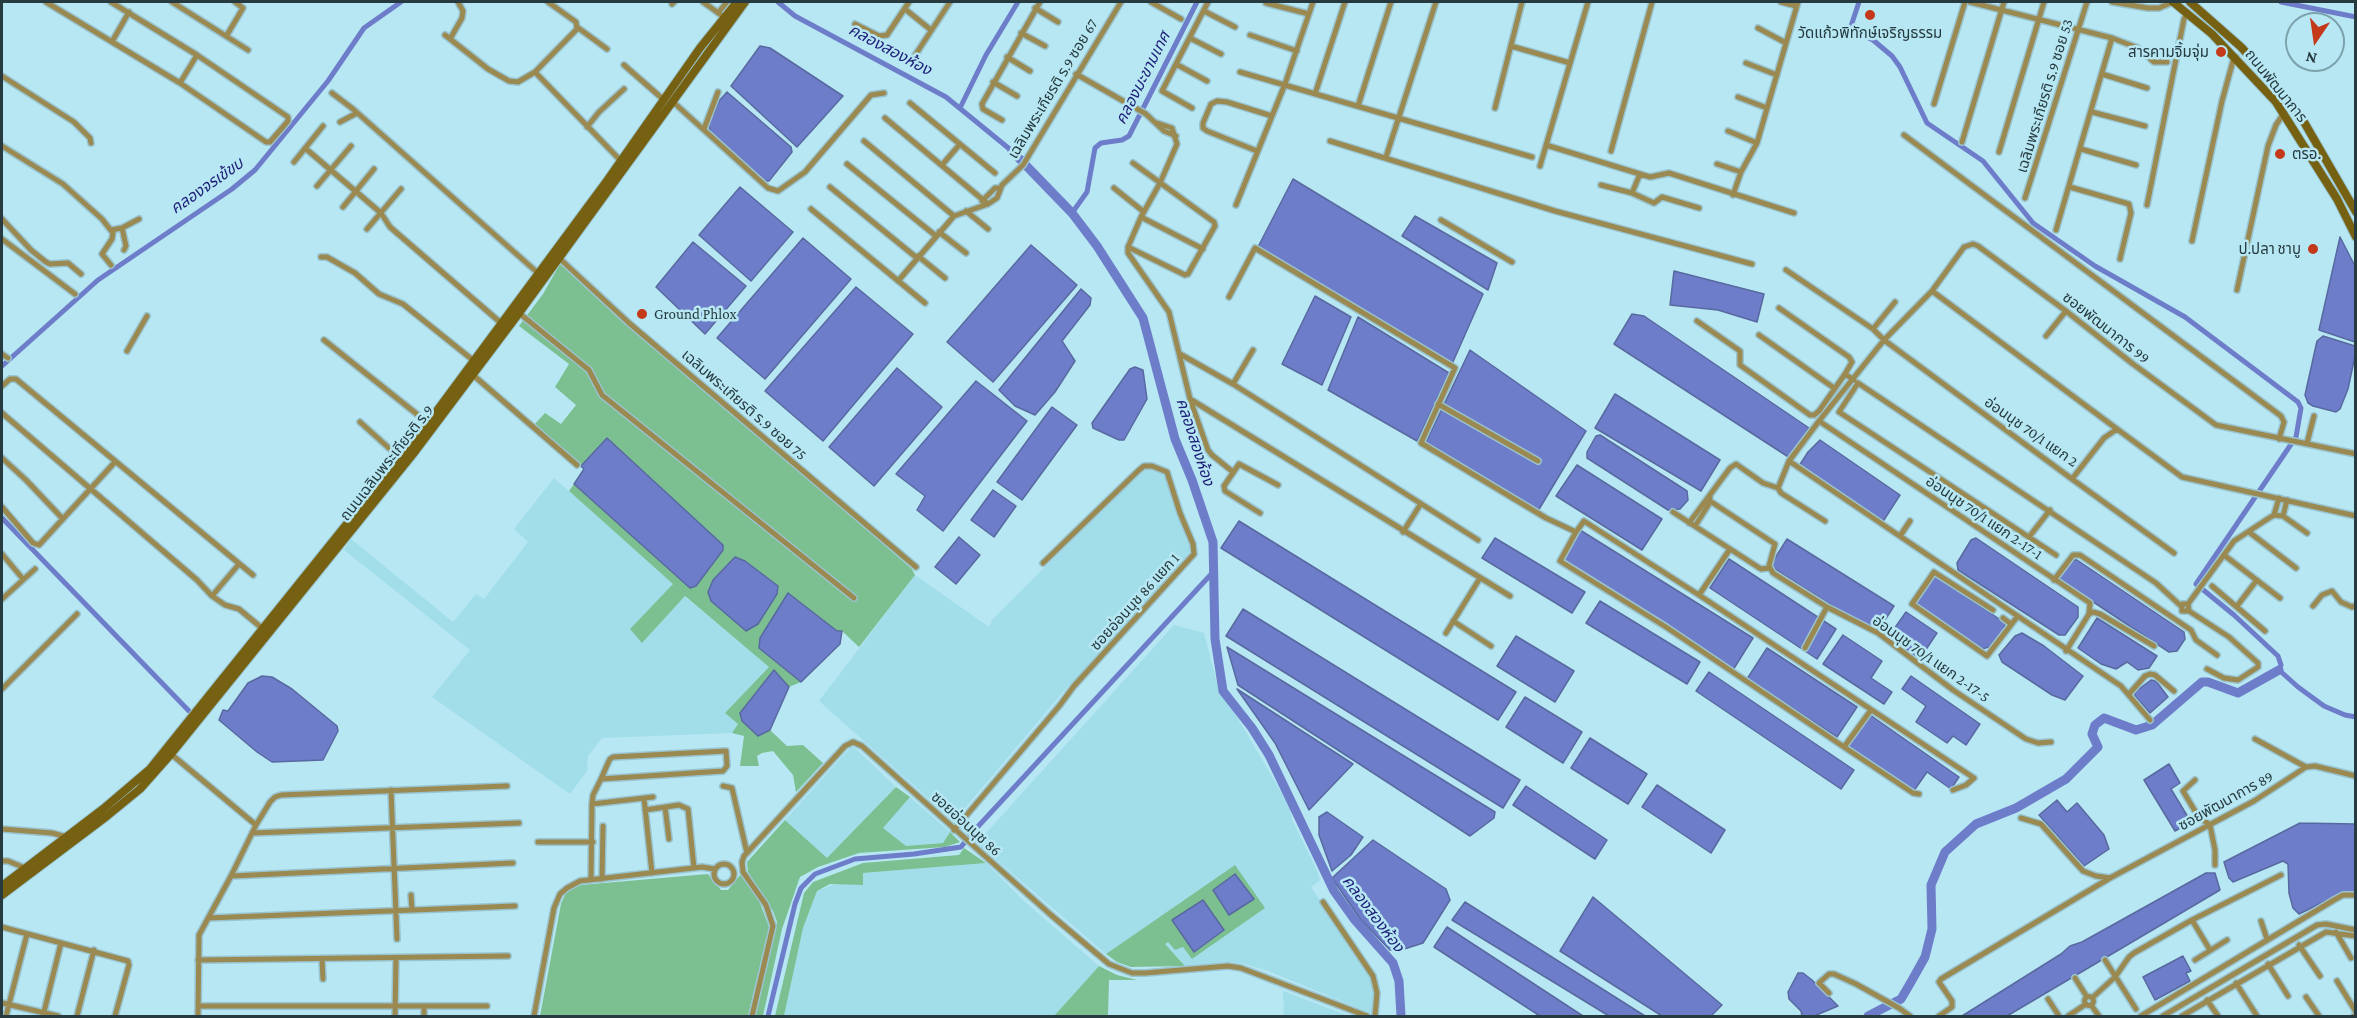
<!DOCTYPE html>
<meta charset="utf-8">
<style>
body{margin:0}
#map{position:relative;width:2357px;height:1018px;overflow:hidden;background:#b6e7f3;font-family:"Crimson Pro",serif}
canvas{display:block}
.frame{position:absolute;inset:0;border:3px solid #263a3f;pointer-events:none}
.north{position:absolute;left:2285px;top:12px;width:60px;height:60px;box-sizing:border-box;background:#b6e7f3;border:2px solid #7ca2ab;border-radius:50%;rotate:193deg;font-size:16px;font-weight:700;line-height:24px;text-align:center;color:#263a3f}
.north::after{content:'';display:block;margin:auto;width:21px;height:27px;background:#c3391a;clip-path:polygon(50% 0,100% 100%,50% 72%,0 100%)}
</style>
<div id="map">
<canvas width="2357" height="1018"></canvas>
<div class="frame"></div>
<div class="north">N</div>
</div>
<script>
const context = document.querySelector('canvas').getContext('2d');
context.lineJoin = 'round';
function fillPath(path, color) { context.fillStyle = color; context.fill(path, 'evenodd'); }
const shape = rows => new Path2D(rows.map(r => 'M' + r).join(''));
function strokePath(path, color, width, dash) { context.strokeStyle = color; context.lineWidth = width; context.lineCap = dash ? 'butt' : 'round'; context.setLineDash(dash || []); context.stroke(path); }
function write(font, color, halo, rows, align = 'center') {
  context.font = font + ' "Crimson Pro","Noto Sans Thai",serif'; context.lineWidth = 5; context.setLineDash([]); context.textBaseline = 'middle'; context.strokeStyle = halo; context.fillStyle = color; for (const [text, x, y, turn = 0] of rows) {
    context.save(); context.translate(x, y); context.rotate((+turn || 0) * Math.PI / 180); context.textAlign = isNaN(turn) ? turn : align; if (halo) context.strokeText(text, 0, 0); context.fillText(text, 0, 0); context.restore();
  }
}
const built = shape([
 [1143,469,1154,469,1165,473,1191,545,1189,557,1064,691,954,821,819,701,915,575,989,627,992,620],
 [554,478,674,584,630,629,643,642,684,596,770,667,726,713,738,724,732,733,602,738,588,756,587,771,570,794,432,697,470,650,344,550,351,539,453,622,476,594,484,599,528,542,514,529],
 [1174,625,1204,633,1217,683,1291,809,1292,820,1316,868,1320,880,1311,887,1371,976,1374,989,1373,1014,1268,971,1245,964,1231,962,1185,966,1165,944,1160,917,1106,954,977,843],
 [851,747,855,748,896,787,827,859,785,820],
 [910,797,950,832,943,843,906,846,882,828],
 [986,863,1024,901,1099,966,1054,1016,784,1016,803,928,817,891,863,873],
 [1283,991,1349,1016,1284,1016]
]);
const green = shape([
 [560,264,912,569,915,575,859,647,842,631,837,631,759,648,801,682,789,687,774,670,740,714,742,721,758,736,770,730,787,746,803,745,823,763,796,792,793,775,773,751,762,753,757,756,759,766,740,766,744,736,732,733,738,724,725,713,769,667,685,596,642,643,630,629,673,584,569,491,574,484,690,588,606,439,581,466,535,424,545,413,561,424,576,405,555,387,569,364,519,326,543,294],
 [735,557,745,561,778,587,777,594,771,604,713,580],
 [896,787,910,797,883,828,906,846,943,843,950,832,960,842,945,847,859,853,818,867,800,877,782,929,763,1016,755,1016,777,922,773,911,748,872,747,862,785,820,827,858],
 [964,848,986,863,863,873,863,885,830,884,817,891,803,928,784,1016,775,1016,804,893,813,882,863,863,959,855],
 [1235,865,1265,908,1192,959,1183,947,1175,950,1168,942,1165,944,1185,966,1131,967,1117,962,1106,954],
 [708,874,721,890,728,890,741,874,760,903,769,927,748,1016,540,1016,561,904,567,890,581,885],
 [1099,966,1117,975,1137,980,1109,980,1108,1016,1054,1016]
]);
const water = shape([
 [760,46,770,48,843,96,797,147,731,86,760,46],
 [727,92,791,147,792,152,769,181,765,181,710,131,709,125,719,101,727,92],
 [1293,179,1483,294,1452,364,1258,247,1293,179],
 [740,187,793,232,751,281,699,235,740,187],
 [1415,216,1497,263,1488,290,1402,236,1415,216],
 [2340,237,2355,266,2355,342,2319,330,2340,237],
 [803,238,851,279,765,379,717,338,803,238],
 [693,242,746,286,705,334,656,287,693,242],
 [1031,245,1077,285,993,382,947,342,1031,245],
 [1674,271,1764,294,1757,322,1718,310,1670,305,1674,271],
 [856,287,913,334,823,441,765,391,856,287],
 [1081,289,1091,298,1090,305,1062,341,1075,361,1055,392,1035,415,1015,406,999,390,1081,289],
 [1315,296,1351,317,1322,385,1282,364,1315,296],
 [1632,314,1644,316,1809,428,1790,458,1614,344,1632,314],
 [1358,317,1449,373,1417,441,1328,390,1358,317],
 [2323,336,2355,346,2355,356,2348,389,2340,409,2336,412,2313,406,2308,403,2305,395,2317,341,2323,336],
 [1470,350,1586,431,1538,511,1426,442,1470,350],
 [1135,367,1143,370,1147,399,1124,440,1119,440,1093,428,1092,423,1130,369,1135,367],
 [897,368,942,407,874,486,829,447,897,368],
 [976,381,1027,421,943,531,917,510,925,496,896,474,976,381],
 [1615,394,1720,460,1701,491,1595,428,1615,394],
 [1052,407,1077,425,1022,500,997,482,1052,407],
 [1600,435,1687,491,1688,500,1680,509,1668,510,1587,458,1587,452,1596,436,1600,435],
 [607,438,723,545,723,550,696,586,690,588,574,484,584,469,581,466,607,438],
 [1820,440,1900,495,1882,523,1799,466,1808,452,1820,440],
 [1577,465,1662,519,1642,550,1556,496,1577,465],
 [993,490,1016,506,994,537,971,520,993,490],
 [1239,521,1516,692,1498,720,1221,548,1239,521],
 [1580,530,1753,638,1733,670,1560,561,1580,530],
 [959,537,980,555,956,584,935,567,959,537],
 [1495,538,1585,592,1572,613,1482,558,1495,538],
 [1976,538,2078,607,2078,617,2065,635,2059,635,1958,570,1957,563,1971,540,1976,538],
 [1787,539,1894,606,1876,634,1770,566,1787,539],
 [735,557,745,561,778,586,777,594,758,624,746,631,711,601,708,592,713,580,735,557],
 [1729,559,1836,629,1817,659,1710,588,1729,559],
 [2071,560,2077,560,2184,632,2185,639,2177,651,2169,652,2060,580,2060,575,2071,560],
 [1936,576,2005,623,2004,630,1992,646,1982,649,1919,606,1916,599,1932,577,1936,576],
 [788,593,837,631,842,631,840,644,801,682,759,648,760,638,788,593],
 [1600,601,1700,662,1687,684,1586,623,1600,601],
 [1243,609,1520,780,1503,808,1226,636,1243,609],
 [1906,612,1937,633,1919,660,1887,639,1906,612],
 [2097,618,2157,656,2149,668,2138,670,2127,662,2116,669,2101,664,2078,648,2097,618],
 [2022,633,2044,646,2083,676,2065,700,2052,695,2002,662,1999,655,2015,636,2022,633],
 [1843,635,1882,661,1871,678,1892,692,1884,704,1823,664,1843,635],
 [1516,636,1574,671,1555,702,1497,666,1516,636],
 [1227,647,1495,812,1494,818,1470,836,1238,685,1227,647],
 [1767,648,1857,707,1837,737,1747,679,1767,648],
 [774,670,789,687,770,730,758,736,742,721,740,713,774,670],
 [1709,672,1854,770,1841,789,1696,691,1709,672],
 [262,676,272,677,292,689,337,726,338,731,323,760,272,762,257,752,219,720,223,710,228,711,248,683,262,676],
 [1911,676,1980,724,1966,745,1953,736,1947,743,1916,722,1926,706,1902,689,1911,676],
 [2151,680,2156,681,2168,697,2150,713,2135,696,2135,692,2151,680],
 [1237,689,1353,764,1309,810,1275,743,1237,689],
 [1525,697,1582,732,1563,763,1506,727,1525,697],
 [1870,715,1959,777,1951,789,1927,772,1913,792,1848,746,1870,715],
 [1590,738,1647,774,1628,804,1571,768,1590,738],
 [2169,764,2180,783,2171,789,2191,822,2175,831,2144,780,2169,764],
 [1657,785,1725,830,1711,853,1642,807,1657,785],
 [1526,786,1607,840,1595,859,1513,805,1526,786],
 [2057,800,2067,812,2077,803,2104,835,2109,849,2084,866,2039,815,2057,800],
 [1327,812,1363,837,1351,855,1332,871,1319,835,1319,817,1327,812],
 [2300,823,2355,824,2355,893,2338,895,2299,914,2293,908,2289,893,2288,864,2283,861,2233,882,2229,878,2224,862,2300,823],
 [1373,840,1446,889,1450,900,1423,943,1398,951,1390,950,1361,920,1332,878,1373,840],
 [2206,873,2215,873,2220,890,2007,1016,1962,1016,2061,954,2070,946,2082,942,2206,873],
 [1235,874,1254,899,1229,915,1213,890,1235,874],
 [1593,897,1722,1005,1711,1016,1662,1016,1560,951,1593,897],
 [1203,900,1224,930,1194,952,1172,920,1203,900],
 [1465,902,1645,1016,1609,1016,1452,920,1465,902],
 [1447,927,1583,1016,1540,1016,1434,947,1447,927],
 [2183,956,2191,971,2186,973,2190,981,2155,1000,2143,977,2183,956],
 [1798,973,1803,973,1812,980,1838,1006,1814,1016,1802,1016,1801,1011,1789,999,1788,992,1798,973]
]);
const canal = shape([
 [778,2,795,16,946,97,1012,151],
 [1859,2,1850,29,1873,40,1892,56,1900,67,1927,123,1983,161,2033,223,2095,266,2185,317,2298,402,2301,408,2296,437,2196,584,2234,615,2278,656,2281,665,2279,670,2298,687,2324,706,2345,715,2356,717],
 [2281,2,2356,17],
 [960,108,986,55,1018,2],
 [1072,213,1087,192,1095,148,1101,143,1122,140,1129,136,1197,2],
 [2,366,98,280,232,189,255,170,328,81,364,28,401,2],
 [2,518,189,711],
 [768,1016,795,904,801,888,815,874,855,859,914,854,961,847,972,833,1215,570]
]);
const river = shape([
 [1012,151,1072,213,1097,246,1143,318,1175,439,1192,480,1213,542,1215,639,1223,691,1252,728,1269,755,1334,891,1354,919,1393,963,1399,981,1401,1016],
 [1868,1016,1901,999,1911,982,1925,957,1932,929,1931,885,1945,852,1976,824,2016,808,2066,779,2098,747,2092,734,2095,725,2104,718,2136,730,2152,725,2202,682,2208,682,2238,693,2279,670]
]);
const street = shape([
 [46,2,180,83,266,142,270,142,288,121,288,117,197,55,111,2],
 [172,2,248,50],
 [703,2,724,17],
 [1151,2,1181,19],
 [1781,2,1796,6],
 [1970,2,2112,38,2138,48,2154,62,2167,62],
 [2112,2,2148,8,2159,8,2173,2],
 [1266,3,1309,14],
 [672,4,674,2],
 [1035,8,1058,22],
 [905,9,931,30],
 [1204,11,1235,27],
 [718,13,727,2],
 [855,24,879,36,887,35,909,2],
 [577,27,607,49],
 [1758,28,1786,43],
 [1021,33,1045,46],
 [227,35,243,8,235,2],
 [445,35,488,69,509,81,518,82,535,72,577,29,576,22,548,2],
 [1250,35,1297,51],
 [1190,38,1221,54],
 [450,39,462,18,463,11,458,2],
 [113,40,129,12],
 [1511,46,1570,63],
 [1007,57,1030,71],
 [912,60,950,2],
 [1746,63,1777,75],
 [1176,64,1207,81],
 [624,65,664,100],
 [535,72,621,161],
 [1240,72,1532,157],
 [1076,74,1146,114,1164,131,1176,136],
 [2102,74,2147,88],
 [2,76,74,122,90,138,91,143],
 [993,82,1017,96],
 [180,83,197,55],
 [332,93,353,109,539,274],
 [1315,94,1345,2],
 [1738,97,1767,108],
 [672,101,768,188,778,191,805,172,871,95,884,93],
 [910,103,995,173],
 [1934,104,1965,2],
 [1358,106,1391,2],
 [1192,108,1162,91,1208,2],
 [1495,108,1522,2],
 [2092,112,2145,126],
 [885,118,988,204],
 [1002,120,983,109,982,104,1040,2],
 [340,122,357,113],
 [1157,123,1172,128,1177,144,1160,183,1141,217,1128,247,1128,253,1169,312,1190,399,1208,450,1212,455,1233,472],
 [587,127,599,112,624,89],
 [704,129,718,92],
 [1728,131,1757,143],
 [1904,135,2281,416,2284,422,2279,439],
 [864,141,954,216],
 [1330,141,1555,211,1752,264],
 [1962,142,2004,2],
 [1546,145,1640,174,1650,177,1669,173,1794,213],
 [2,146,63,184,102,219,113,233,112,239,102,254,111,265],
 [305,148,381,213,390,227,501,323],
 [2081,149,2136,165],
 [1257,151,1207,131,1203,128,1203,123,1211,104,1217,101,1227,102,1272,116],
 [1611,151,1652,2],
 [1999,152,2044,2],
 [1386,157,1436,2],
 [294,162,323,126],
 [847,164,936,236],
 [1717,164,1741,172],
 [942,165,960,144],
 [1540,166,1588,2],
 [1601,185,1632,193,1654,203,1662,197,1699,208],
 [317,186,351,146],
 [830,187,917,258],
 [2070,187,2129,204,2131,213,2120,259],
 [1114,188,1144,212],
 [1632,193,1640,174],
 [1733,195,1741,172,1757,143,1798,2],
 [2025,198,2087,2],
 [982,201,995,188,1000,188],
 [1236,205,1285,84,1313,2],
 [2147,205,2184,19,2187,14],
 [343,207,374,169],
 [811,209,925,303],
 [966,211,988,229],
 [1141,217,1203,249],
 [2,219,31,250,46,262,50,264,68,263,81,274],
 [1441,220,1512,262],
 [122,228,126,246,124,250],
 [367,229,401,189],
 [111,230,122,228,139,219],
 [2056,230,2112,38],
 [939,232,966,253],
 [2,239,75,294],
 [2192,241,2222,101,2233,61,2236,57],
 [1128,247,1185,275,1188,274,1215,226,1214,222,1133,163],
 [918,256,945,278],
 [321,257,327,257,355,273,379,294,403,304,474,361],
 [559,258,629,323,916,567],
 [1786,270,1873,329,1884,340,2072,479,2104,438,2117,429,2182,477,2356,516],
 [898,281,954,216,988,204,997,198,1002,185,1023,165,1121,2],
 [2237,290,2268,146,2276,125,2284,113],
 [1932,291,2117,429],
 [1229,297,1255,248,1455,368,1421,443,1546,518,1576,532,1584,521,1699,595,1730,549],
 [1779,308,1849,357,1852,362,1845,374],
 [519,313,589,370,602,395,854,598],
 [1697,321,1740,351,1740,365,1810,415,1814,415,1819,411,1845,374,1854,380],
 [1873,329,1895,302],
 [1759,335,1834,388],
 [2046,336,2066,311],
 [324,340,428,423],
 [127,351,147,316],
 [2,354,8,358],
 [1180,354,1233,384,1478,540],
 [473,375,577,465],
 [1233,384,1253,350],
 [2,386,10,379,16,379,253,575],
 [1190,399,1510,596],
 [1438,404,1538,461],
 [2,413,197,580,212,596,225,605,239,609,263,629],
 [1819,421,2090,603,2089,614,2066,651],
 [360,422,400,458],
 [2307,443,2314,416],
 [2,458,26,480,63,519],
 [1789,461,2121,686,2150,720],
 [2072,479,2174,553],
 [1778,488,1781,493,1825,521],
 [1710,501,1775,544,1769,566,1773,573,1827,607,1878,633,1953,690,2026,739,2038,743,2051,742],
 [2,507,33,543,39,545,115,462],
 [1673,512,1761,569,1769,568],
 [1260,513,1225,491,1224,486,1239,464,1278,485],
 [2274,515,2279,498],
 [2283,516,2287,500],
 [1689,523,1730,468,1736,464,1763,483,1778,488,1789,461,1819,421,1884,340,1932,291,1964,247,1973,244,1978,246,2066,311,2133,364,2216,425,2356,454],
 [1695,526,1709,504,1710,497],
 [1403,532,1420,505],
 [1576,532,1560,561,1666,627,1844,747],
 [2249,532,2296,568],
 [1900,536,1910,521],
 [2029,537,2050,510],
 [2,554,23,579],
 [2056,555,1839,412,1858,383,2156,583,2181,606],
 [2224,555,2280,598],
 [2054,580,2073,555,2080,555,2191,630,2196,640,2217,655],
 [2212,586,2265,631],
 [1699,595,1974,778,1966,785,1953,790],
 [212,596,239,564],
 [2,599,35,569],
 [2188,604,2234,541,2266,520,2274,515,2283,516,2307,533],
 [2237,606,2257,580],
 [2313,606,2322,595,2332,591,2341,602,2352,607,2356,605],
 [1993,610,1934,572,1912,604,1987,656,2017,617],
 [2189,611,2188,604,2182,604,2182,611,2189,611,2229,637,2258,663,2258,667,2238,680,2224,678,2207,669],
 [2089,614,2093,612,2100,614,2154,646],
 [2003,618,2011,624],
 [1453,621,1491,646],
 [1446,633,1480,578],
 [1805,648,1827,607],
 [2,689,77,614],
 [2129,694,2145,676,2150,674,2155,675,2174,691],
 [1871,710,1844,747,1913,793,1919,794],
 [2255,739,2306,767],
 [171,754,256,825],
 [601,779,723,771,727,766,726,751,613,757,610,759,608,763,601,779,593,795,592,804,653,797],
 [2195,780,2183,791,2198,816,2210,825,2215,850,2215,865],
 [723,786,732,788,747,853],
 [391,790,397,939],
 [644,798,652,873],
 [665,807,669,839],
 [645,810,679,805,688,809,694,868],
 [2021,818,2041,824,2083,871,2096,876,2110,878],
 [2,829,52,833,67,837],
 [954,830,1060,705,1074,686,1194,554,1193,544,1180,513,1167,472,1152,466,1144,466,1139,470,1043,563],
 [252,833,519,823],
 [538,842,593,842],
 [2,861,8,861,25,868],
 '714 874a10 10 0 1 1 20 0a10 10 0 1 1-20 0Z',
 [231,876,513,863],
 [602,879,603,826],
 [591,880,592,804],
 [411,895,412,910],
 [1323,902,1373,976,1377,993,1375,1016],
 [208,918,515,906],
 [2192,920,2210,950],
 [2261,921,2267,939],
 [2,927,128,961,129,965,115,1016],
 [2336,932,2351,958],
 [2299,945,2320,976],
 [322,959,323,979],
 [198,960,508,956],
 [2105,960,2136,1009],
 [2195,960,2227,940],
 [2268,964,2288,996],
 [2075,978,2087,997],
 [2337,981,2356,1012],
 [2236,983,2257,1016],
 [1829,993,1819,983,1829,974,1834,974,1856,984,1899,1008,1910,1016],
 '2084.5 1001a4.5 4.5 0 1 1 9 0a4.5 4.5 0 1 1-9 0Z',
 [2306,997,2319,1016],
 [2092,998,2115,977,2129,957,2134,953,2192,920,2281,875],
 [2048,999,2059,1016],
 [2207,1000,2218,1016],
 [2,1003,58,1016],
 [2091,1005,2099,1016],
 [198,1006,487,1006],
 [424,1006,424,1016],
 [6,1016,27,934],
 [43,1016,61,943],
 [77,1016,94,950],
 [198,1016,199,935,231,876,256,825,270,802,275,797,281,795,507,786],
 [395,1016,396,958],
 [534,1016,554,908,560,894,567,888,580,881,702,867,715,869],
 [752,1016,773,926,766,905,743,872,742,862,744,856,845,746,853,742,862,746,1051,915,1109,964,1132,973,1145,973,1228,966,1241,968,1367,1016],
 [1939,1016,1952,1007,1952,1001,1939,982,1941,979,2110,878,2254,801,2306,767,2315,766,2356,776],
 [2068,1016,2086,1004],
 [2141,1016,2334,900,2343,895,2356,895],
 [2163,1016,2317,925,2326,924,2356,930],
 [2182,1016,2326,932,2356,936],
 [2354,1016,2356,1016]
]);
const secondary = shape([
 [2173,2,2212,34,2276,102,2337,199,2356,237],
 [2190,2,2241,47,2274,83,2304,122,2356,212],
 [2,886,103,809,150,769,428,423,604,185,700,48,737,2],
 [2,895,107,816,140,789,171,754,413,454,519,313,745,2]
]);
const markers = [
 [1870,15,6,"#c3391a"],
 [2221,52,6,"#c3391a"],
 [2280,154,6,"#c3391a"],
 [2313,249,6,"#c3391a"],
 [642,314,6,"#c3391a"]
];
const poiNames = [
 ["วัดแก้วพิทักษ์เจริญธรรม",1870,33,"center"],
 ["สารคามจิ้มจุ่ม",2209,52],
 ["ตรอ.",2292,154,"left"],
 ["ป.ปลา ชาบู",2301,249],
 ["Ground Phlox",654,314,"left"]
];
const streetNames = [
 ["ถนนพัฒนาการ",2276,86,51],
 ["เฉลิมพระเกียรติ ร.9 ซอย 67",1053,89,-59],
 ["เฉลิมพระเกียรติ ร.9 ซอย 53",2045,96,-73],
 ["ซอยพัฒนาการ 99",2106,328,38],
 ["เฉลิมพระเกียรติ ร.9 ซอย 75",744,405,41],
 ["อ่อนนุช 70/1 แยก 2",2031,432,35],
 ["ถนนเฉลิมพระเกียรติ ร.9",387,463,-52],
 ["อ่อนนุช 70/1 แยก 2-17-1",1984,518,34],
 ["ซอยอ่อนนุช 86 แยก 1",1135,602,-48],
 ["อ่อนนุช 70/1 แยก 2-17-5",1931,659,35],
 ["ซอยพัฒนาการ 89",2226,801,-29],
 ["ซอยอ่อนนุช 86",966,824,42]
];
const waterNames = [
 ["คลองสองห้อง",890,50,28],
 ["คลองมะขามเทศ",1143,78,-63],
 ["คลองจรเข้ขบ",207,186,-35],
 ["คลองสองห้อง",1195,442,72],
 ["คลองสองห้อง",1373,914,53]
];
fillPath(built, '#a2deea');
fillPath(green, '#7cc092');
fillPath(water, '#6e7dc9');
strokePath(water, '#5869a0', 1.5);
strokePath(canal, '#6e7dc9', 5);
strokePath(river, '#6e7dc9', 9);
strokePath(street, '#99c4cf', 8);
strokePath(secondary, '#99c4cf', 10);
strokePath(street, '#9a8950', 5);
strokePath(secondary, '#756111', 8);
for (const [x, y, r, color] of markers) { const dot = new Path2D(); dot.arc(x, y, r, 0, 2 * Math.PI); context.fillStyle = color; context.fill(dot); strokePath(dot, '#b6e7f3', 2); }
write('15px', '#263a3f', '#b6e7f3', poiNames, 'right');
write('15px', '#263a3f', '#b6e7f3', streetNames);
write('italic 16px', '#1e1e77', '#b6e7f3', waterNames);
</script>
